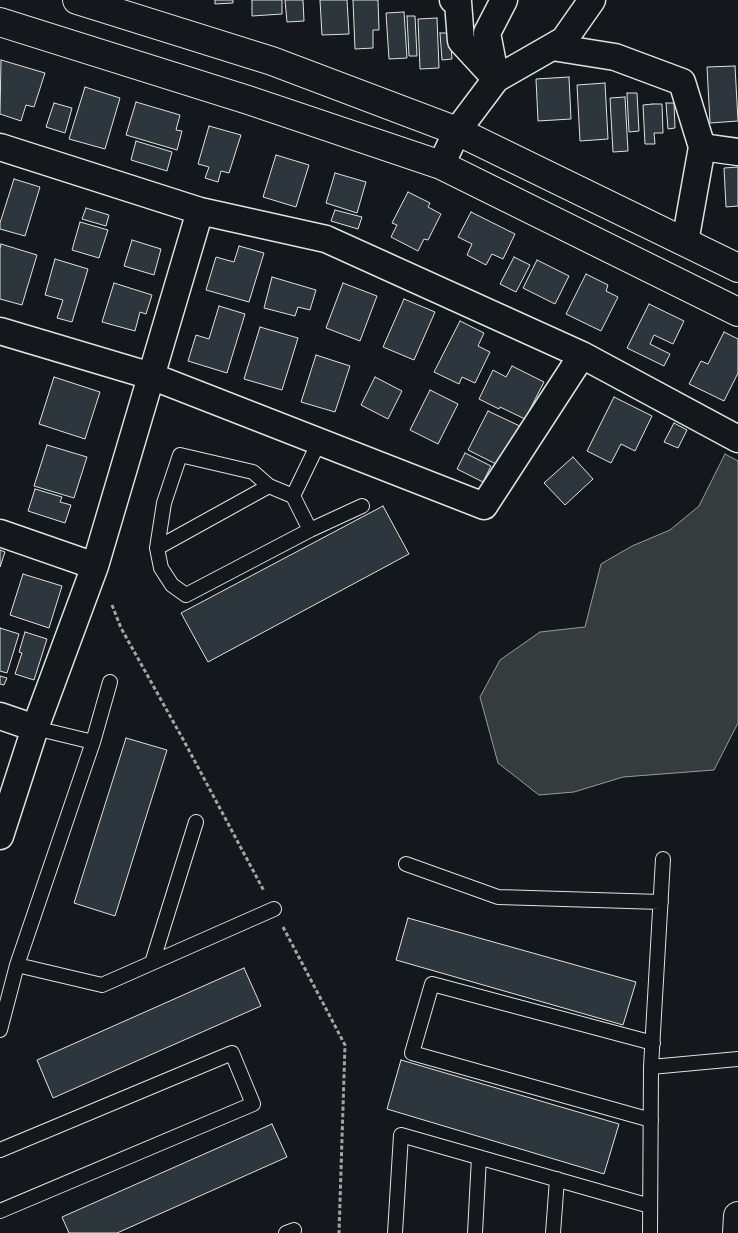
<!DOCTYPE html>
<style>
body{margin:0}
canvas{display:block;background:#14181c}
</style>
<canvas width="738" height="1233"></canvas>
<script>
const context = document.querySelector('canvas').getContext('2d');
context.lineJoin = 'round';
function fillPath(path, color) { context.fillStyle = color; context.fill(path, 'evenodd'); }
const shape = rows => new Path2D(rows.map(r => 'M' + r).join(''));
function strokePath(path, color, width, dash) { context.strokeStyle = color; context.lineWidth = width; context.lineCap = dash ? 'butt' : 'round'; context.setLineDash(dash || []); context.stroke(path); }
const water = shape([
 [725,454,738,461,738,723,714,770,623,777,574,792,539,795,498,763,480,697,500,660,540,632,585,627,601,564,632,546,670,530,699,506,725,454]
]);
const building = shape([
 [215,0,233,0,233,3,215,4,215,0],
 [252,0,282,0,282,14,252,16,252,0],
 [285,0,303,0,304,21,287,22,285,0],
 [320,0,347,0,349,34,322,35,320,0],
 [353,0,378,0,379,30,373,30,373,48,355,49,353,0],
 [404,12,407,58,389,59,386,13,404,12],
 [407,16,415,16,417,56,409,56,407,16],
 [437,18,439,68,420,69,418,19,437,18],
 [440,33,450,33,452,59,442,60,440,33],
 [1,60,45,73,34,107,26,105,21,121,0,114,1,60],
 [735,66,738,121,710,123,707,67,735,66],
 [569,77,571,119,538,121,536,79,569,77],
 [605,83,608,139,580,141,577,85,605,83],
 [85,87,120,98,105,149,69,139,85,87],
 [627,93,637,93,639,131,629,132,627,93],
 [625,97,628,151,613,152,610,98,625,97],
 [136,102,180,115,176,130,182,131,177,150,126,135,136,102],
 [54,103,72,108,65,133,46,127,54,103],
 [666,103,674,103,675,128,668,129,666,103],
 [653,104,662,104,663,133,654,133,655,144,645,144,643,105,653,104],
 [209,126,241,135,229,173,221,171,218,182,205,178,209,167,198,164,209,126],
 [136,141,172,152,167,171,131,160,136,141],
 [276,155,309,165,296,207,263,197,276,155],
 [738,167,738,206,726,207,724,168,738,167],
 [335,173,366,182,357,213,326,203,335,173],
 [14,179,40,187,25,236,0,229,0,223,14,179],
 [408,192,430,203,428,207,441,214,428,240,424,239,418,251,391,237,397,225,392,223,408,192],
 [86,208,109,215,106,226,82,219,86,208],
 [335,210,362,217,358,229,331,221,335,210],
 [471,212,515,234,503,259,492,254,486,265,467,255,472,244,458,237,471,212],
 [80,222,108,230,99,258,72,250,80,222],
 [132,240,161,249,154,275,124,266,132,240],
 [1,244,37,255,22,305,0,299,0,249,1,244],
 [239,246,264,253,249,302,206,290,216,257,234,262,239,246],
 [514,257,530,265,516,292,500,284,514,257],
 [55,259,88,269,72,322,57,318,63,300,45,295,55,259],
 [537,260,569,276,555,304,523,288,537,260],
 [586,274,608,285,606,291,618,297,601,331,566,314,586,274],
 [272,277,316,290,310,310,298,307,295,316,264,308,272,277],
 [114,283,152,295,146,314,140,312,135,331,102,322,114,283],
 [343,283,377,296,360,341,326,328,343,283],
 [404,299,435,312,414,360,383,347,404,299],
 [649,304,684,321,673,344,654,335,650,344,670,354,664,366,627,348,649,304],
 [219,306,245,314,227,373,188,361,196,335,209,339,219,306],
 [460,321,484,333,478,346,490,352,475,383,462,377,459,384,434,372,460,321],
 [260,327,298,338,282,390,244,379,260,327],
 [724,332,738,339,738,373,724,401,689,384,701,361,708,364,724,332],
 [316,355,350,366,335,412,301,402,316,355],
 [512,366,544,382,525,419,500,407,499,409,479,399,493,370,506,377,512,366],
 [54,377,100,392,85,439,39,424,54,377],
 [375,377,402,391,388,419,361,405,375,377],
 [430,390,458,404,438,444,410,430,430,390],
 [614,397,652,416,635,451,621,444,611,463,587,451,614,397],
 [488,411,524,428,504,468,468,450,488,411],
 [674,423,687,430,678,448,664,442,674,423],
 [47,445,87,457,74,498,34,486,47,445],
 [465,453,491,466,483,482,457,469,465,453],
 [573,457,593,479,565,505,544,483,573,457],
 [35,489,62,497,60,502,71,505,65,523,28,511,35,489],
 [383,506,409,554,208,662,181,613,383,506],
 [0,550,5,552,0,567,0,550],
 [23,574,62,586,49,628,10,615,23,574],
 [0,628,19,634,7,673,0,671,0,628],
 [25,632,47,639,34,680,15,674,22,653,19,652,25,632],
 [0,676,7,678,4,685,0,684,0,676],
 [126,738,167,750,115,916,74,903,126,738],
 [408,918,636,982,623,1025,396,960,408,918],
 [244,968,261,1006,53,1098,37,1060,244,968],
 [401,1060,619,1124,604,1174,387,1109,401,1060],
 [272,1124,287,1157,117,1233,69,1233,62,1217,272,1124]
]);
const path = shape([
 [112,605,121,628,184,741,264,891],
 [283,927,345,1045,339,1233]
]);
const service = shape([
 [293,496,269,486,157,548,161,568,172,585,186,595,310,530,293,496,319,442],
 [310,530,362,506],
 [157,548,164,503,180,455,253,472,269,486],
 [35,728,93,742],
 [406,864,498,897,661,902],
 [152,963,196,822],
 [17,965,102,985,274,909],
 [0,1030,17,965,93,742,110,682],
 [651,1067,738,1059],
 [651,1120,412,1053,432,984,653,1043],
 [0,1150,232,1053,253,1104,0,1211],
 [286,1233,294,1230],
 [395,1233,401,1135,650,1206],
 [475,1233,479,1157],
 [553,1233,557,1179],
 [650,1233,651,1067,663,859]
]);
const minor = shape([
 [453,0,458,2,461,41,496,79],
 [552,47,615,57,682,82,702,147],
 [496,79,487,33,504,0],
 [0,147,200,211,326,239,582,355,738,439],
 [441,165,457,131,496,79,564,40,592,0],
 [685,242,702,147,738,152],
 [0,331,151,376,484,506,582,355],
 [0,533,95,566],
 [0,716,35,728],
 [0,836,35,728,95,566,200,211]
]);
const tertiary = shape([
 [77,0,272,61,457,131,738,268],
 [0,22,248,100,441,165,738,312],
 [737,1233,738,1216]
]);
fillPath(water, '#363b3e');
strokePath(water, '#939e99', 1);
fillPath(building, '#2c363c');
strokePath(building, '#d8e6dc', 1);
strokePath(service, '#d8e6dc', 16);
strokePath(minor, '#d8e6dc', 29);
strokePath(tertiary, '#d8e6dc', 30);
strokePath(path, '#9da8a2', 3, [4, 2.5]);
strokePath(service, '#14181c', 14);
strokePath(minor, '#14181c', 26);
strokePath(tertiary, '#14181c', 28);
</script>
